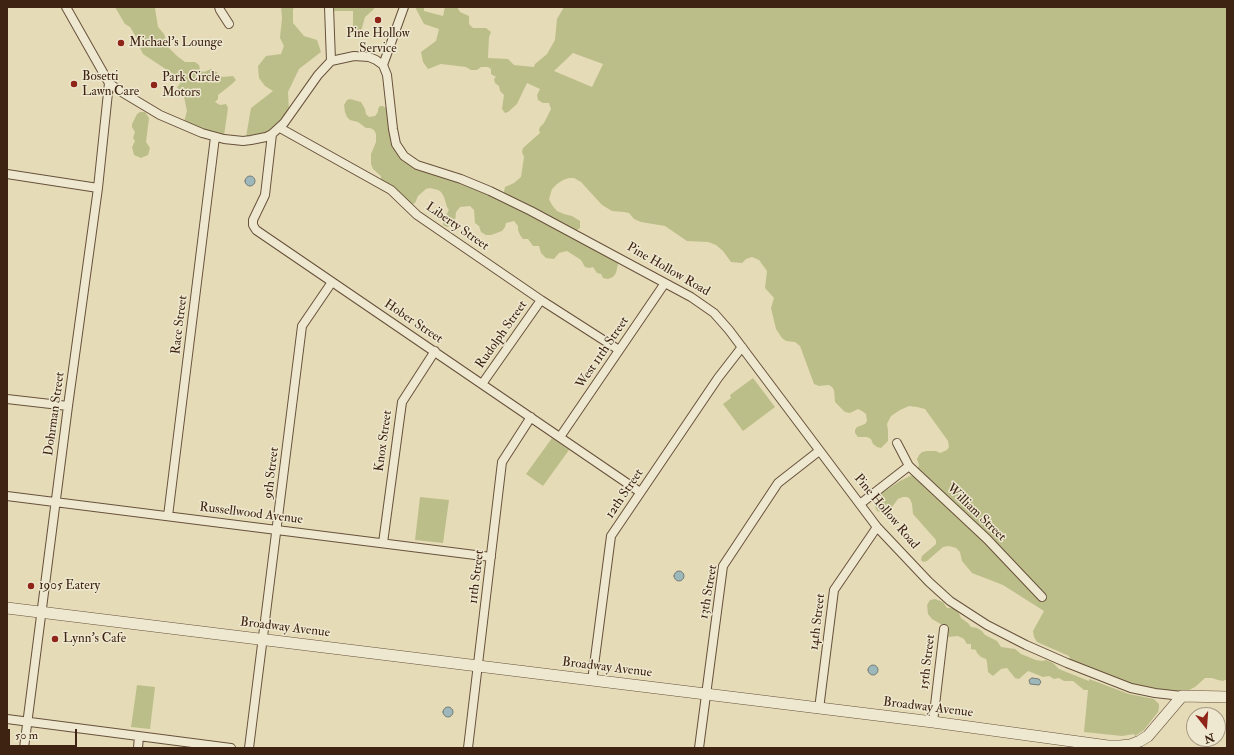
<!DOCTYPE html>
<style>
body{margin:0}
#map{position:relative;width:1234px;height:755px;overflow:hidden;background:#e5dbb7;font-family:"IM FELL Double Pica",serif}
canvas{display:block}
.frame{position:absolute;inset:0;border:8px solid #3e2312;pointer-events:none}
.north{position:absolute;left:1186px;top:707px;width:40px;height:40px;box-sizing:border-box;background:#eee8d0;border:1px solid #a89984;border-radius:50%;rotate:163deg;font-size:11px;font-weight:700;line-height:16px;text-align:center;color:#3e2312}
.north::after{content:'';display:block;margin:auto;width:14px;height:18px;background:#8f2418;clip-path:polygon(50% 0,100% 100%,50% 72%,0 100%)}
.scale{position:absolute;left:8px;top:729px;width:69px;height:18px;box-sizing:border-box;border:2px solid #3e2312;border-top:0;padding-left:5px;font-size:12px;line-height:14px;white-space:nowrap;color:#3e2312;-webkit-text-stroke:3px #eee8d0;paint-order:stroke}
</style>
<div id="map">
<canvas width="1234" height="755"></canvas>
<div class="frame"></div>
<div class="north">N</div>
<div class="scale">50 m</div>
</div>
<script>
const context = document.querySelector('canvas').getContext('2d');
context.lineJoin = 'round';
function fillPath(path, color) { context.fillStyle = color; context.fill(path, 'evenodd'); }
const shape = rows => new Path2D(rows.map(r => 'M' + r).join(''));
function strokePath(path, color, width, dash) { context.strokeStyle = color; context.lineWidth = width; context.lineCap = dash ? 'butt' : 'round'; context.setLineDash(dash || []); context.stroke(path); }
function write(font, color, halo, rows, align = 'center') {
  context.font = font + ' "IM FELL Double Pica",serif'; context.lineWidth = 3; context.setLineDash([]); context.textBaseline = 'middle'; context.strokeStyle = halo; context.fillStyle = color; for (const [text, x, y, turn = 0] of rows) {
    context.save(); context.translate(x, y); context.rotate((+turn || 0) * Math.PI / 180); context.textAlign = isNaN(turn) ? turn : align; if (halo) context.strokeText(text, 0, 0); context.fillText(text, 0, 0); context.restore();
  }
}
const green = shape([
 [115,7,156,7,155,8,158,27,164,34,169,48,177,56,185,62,195,62,199,65,200,70,204,72,211,69,218,73,222,77,233,76,236,80,232,84,218,95,218,99,215,102,220,105,226,104,228,108,224,136,215,134,184,122,187,111,184,97,177,88,182,80,143,54,139,46,138,40,130,27,125,24],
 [281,7,295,7,293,9,293,23,304,36,317,40,321,52,299,69,288,92,289,110,278,125,262,134,246,137,251,108,273,91,265,86,259,78,258,66,266,56,281,54,284,46,280,38,282,18],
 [332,7,375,7,373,10,365,17,360,35,353,35,353,11,332,11],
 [415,7,424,7,424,11,443,16,445,7,457,7,460,12,469,16,469,24,473,28,486,28,491,32,489,37,488,58,508,59,514,65,534,67,535,64,547,54,555,40,557,19,564,7,1227,7,1227,679,1223,681,1218,680,1212,678,1205,678,1195,687,1181,694,1131,686,1072,663,1069,656,1037,642,1034,637,1033,631,1044,611,1003,585,972,573,962,561,960,552,956,548,949,546,943,547,927,561,923,562,921,560,922,556,936,544,936,540,913,514,912,504,910,499,907,497,903,497,898,499,892,507,882,512,877,511,874,504,879,495,900,481,916,473,919,465,917,459,919,455,922,452,927,451,936,451,940,453,947,450,949,447,948,441,925,409,917,407,909,406,900,410,891,416,887,424,888,430,888,441,881,448,877,447,873,444,871,439,867,437,858,437,855,433,855,430,857,427,865,424,867,421,866,414,862,411,858,409,850,413,845,412,835,402,834,390,832,387,829,385,819,386,814,384,800,346,795,342,786,341,782,338,776,329,771,308,774,298,765,288,767,271,759,260,752,257,746,259,742,263,731,262,723,251,716,245,708,242,687,241,665,226,641,222,634,219,629,213,624,212,612,211,602,205,581,182,574,178,569,178,563,180,557,184,552,189,549,199,552,205,557,211,564,214,572,216,580,221,580,228,574,232,505,196,504,192,505,187,514,183,521,177,524,157,522,152,523,148,540,133,539,130,540,127,544,123,551,109,549,103,543,103,538,100,537,95,540,89,527,83,517,104,508,112,505,113,502,109,504,95,500,91,499,86,495,83,494,79,496,77,491,74,491,69,488,67,481,67,477,70,471,70,466,67,441,64,428,69,423,62,421,52,436,41,439,29,424,24],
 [573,53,603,64,592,87,554,71],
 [350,99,361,102,365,109,366,114,369,117,375,116,378,112,378,109,380,106,383,106,389,110,391,126,408,160,468,182,619,259,616,273,613,277,608,279,603,278,601,274,597,273,593,267,589,268,585,267,581,260,567,251,559,253,554,259,546,258,541,253,539,246,533,246,528,239,523,239,520,235,518,230,518,226,514,221,506,223,505,227,502,231,491,235,486,235,481,232,479,226,475,223,474,210,470,206,460,207,456,212,455,222,452,226,447,227,443,225,443,220,449,210,447,207,444,197,441,192,438,190,430,188,426,189,418,196,415,203,410,205,381,180,381,176,373,169,371,164,371,154,376,142,376,134,374,130,370,128,366,128,358,122,350,120,347,117,345,112,344,105,347,100],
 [140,112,145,112,149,118,146,142,150,148,148,155,141,158,134,155,132,147,135,141,133,138,135,132,132,127,132,124,137,114],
 [753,378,775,407,743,431,723,404,731,398,730,395],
 [552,438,569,450,543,486,526,474],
 [420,497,449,500,443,543,415,540],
 [935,599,943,602,947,608,953,608,958,611,961,618,968,623,971,627,977,628,982,631,985,635,997,641,1001,647,1015,649,1021,654,1036,660,1042,661,1046,660,1053,663,1059,669,1089,681,1089,679,1129,694,1154,699,1159,704,1159,708,1158,712,1144,730,1135,736,1134,734,1122,736,1084,732,1088,690,1084,690,1073,681,1064,681,1059,678,1054,679,1049,676,1043,677,1028,671,1019,679,1015,678,1007,668,1001,669,993,676,988,672,987,662,986,659,981,657,977,653,976,650,971,649,971,644,967,644,964,639,958,636,948,637,946,634,944,626,932,619,928,614,927,605,930,600],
 [137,685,155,687,150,729,131,727]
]);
const water = shape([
 '245 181a5 5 0 1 1 10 0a5 5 0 1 1-10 0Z',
 '674 576a5 5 0 1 1 10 0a5 5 0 1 1-10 0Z',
 '868 670a5 5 0 1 1 10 0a5 5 0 1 1-10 0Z',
 [1032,678,1039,679,1041,682,1039,685,1030,684,1029,680,1032,678],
 '443 712a5 5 0 1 1 10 0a5 5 0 1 1-10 0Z'
]);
const minor = shape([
 [66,7,109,83,120,91,160,115,202,133,224,139,243,141,251,140,266,137,272,134,284,123,318,75,331,61,354,56,369,57,376,60,383,65,387,75,393,129,396,144,404,156,417,165,461,179,490,191,531,211,691,297,714,313,729,330,877,527,929,582,950,601,987,625,1026,645,1067,663,1131,688,1155,693,1182,696],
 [219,7,220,10,229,24],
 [329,7,331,61],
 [383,65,404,7],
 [280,128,391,190,417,215,541,300,619,350],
 [272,134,265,195,253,220,253,225,256,230,640,492],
 [7,174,98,188],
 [482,384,541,300],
 [7,399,68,406],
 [560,437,665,283],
 [897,443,909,466,987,539,1042,597],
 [7,496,491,557],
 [860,504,909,466],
 [168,516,215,137],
 [383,543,402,402,435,351],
 [592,681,611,536,718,378,742,347],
 [819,709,834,590,877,527],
 [7,719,231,748],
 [933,722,944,629],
 [24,748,68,406,98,188,109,83],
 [138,748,139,736],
 [249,748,302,326,332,282],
 [468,748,502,462,531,417],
 [699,748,723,566,778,483,819,451]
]);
const tertiary = shape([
 [7,608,933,722,1108,746,1120,746,1130,745,1140,741,1148,736,1182,696,1227,697]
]);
const markers = [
 [378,20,4,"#8f2418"],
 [121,43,4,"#8f2418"],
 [74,84,4,"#8f2418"],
 [154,85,4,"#8f2418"],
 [31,586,4,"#8f2418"],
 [55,639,4,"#8f2418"]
];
const poiNames = [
 ["Pine Hollow",378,34,"center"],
 ["Service",378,49,"center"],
 ["Michael's Lounge",129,43],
 ["Bosetti",82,77],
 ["Lawn Care",82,92],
 ["Park Circle",162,78],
 ["Motors",162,93],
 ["1905 Eatery",39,586],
 ["Lynn's Cafe",63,639]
];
const streetNames = [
 ["Liberty Street",457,227,35],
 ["Pine Hollow Road",668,270,30],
 ["Hober Street",413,322,34],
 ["Race Street",180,325,-83],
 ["Rudolph Street",502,335,-55],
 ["West 11th Street",603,353,-56],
 ["Dohrman Street",55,414,-82],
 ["Knox Street",384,441,-82],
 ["9th Street",272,473,-83],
 ["12th Street",625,494,-56],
 ["Pine Hollow Road",886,512,50],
 ["William Street",976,513,44],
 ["Russellwood Avenue",251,514,7],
 ["11th Street",477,577,-83],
 ["13th Street",709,592,-80],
 ["14th Street",818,622,-83],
 ["Broadway Avenue",285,628,7],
 ["15th Street",928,662,-83],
 ["Broadway Avenue",607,668,7],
 ["Broadway Avenue",928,708,7]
];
fillPath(green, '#bcbe89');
fillPath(water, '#9cb8ba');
strokePath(water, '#767c77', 1);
strokePath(minor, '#68513b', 10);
strokePath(tertiary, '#68513b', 12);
strokePath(minor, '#eee8d0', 8);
strokePath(tertiary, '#eee8d0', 11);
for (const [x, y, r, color] of markers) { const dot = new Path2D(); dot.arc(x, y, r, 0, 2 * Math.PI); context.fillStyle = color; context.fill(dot); strokePath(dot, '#eee8d0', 1.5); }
write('13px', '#3e2312', '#eee8d0', poiNames, 'left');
write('13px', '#3e2312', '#eee8d0', streetNames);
</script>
